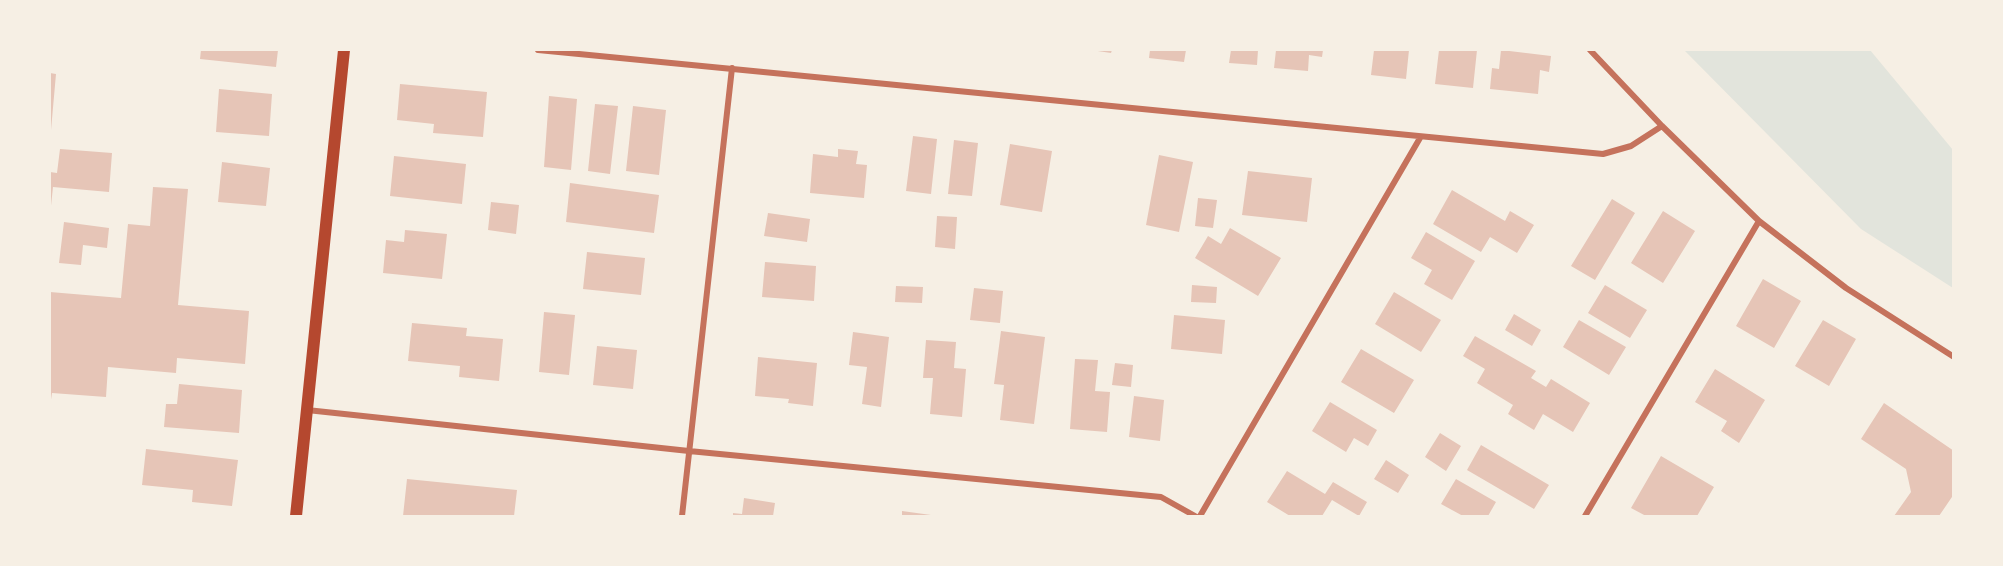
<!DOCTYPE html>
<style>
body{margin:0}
#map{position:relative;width:2003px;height:566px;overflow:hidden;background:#f6efe4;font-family:Roboto,sans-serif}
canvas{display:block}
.frame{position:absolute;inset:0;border:51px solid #f6efe4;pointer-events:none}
</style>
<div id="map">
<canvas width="2003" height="566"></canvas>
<div class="frame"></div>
</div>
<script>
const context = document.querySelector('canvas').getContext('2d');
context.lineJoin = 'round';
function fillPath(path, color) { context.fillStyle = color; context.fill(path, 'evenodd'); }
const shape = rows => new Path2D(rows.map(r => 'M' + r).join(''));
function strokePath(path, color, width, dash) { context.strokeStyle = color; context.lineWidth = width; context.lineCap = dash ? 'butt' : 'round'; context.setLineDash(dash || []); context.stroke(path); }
const green = shape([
 [1684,50,1870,50,1953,150,1953,288,1861,229]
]);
const building = shape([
 [201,50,278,50,276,67,200,59],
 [1091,50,1112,50,1111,53],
 [1150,50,1186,50,1184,62,1149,58],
 [1231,50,1258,50,1257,65,1229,63],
 [1276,50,1323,50,1322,57,1309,55,1308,71,1274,68],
 [1374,50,1409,50,1406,79,1371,75],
 [1439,50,1477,50,1473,88,1435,84],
 [1501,50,1551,56,1549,72,1540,70,1538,94,1490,89,1492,68,1499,69],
 [50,73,56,74,51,130,50,130],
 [400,84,487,92,483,137,433,133,434,124,397,120],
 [219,89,272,94,269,136,216,132],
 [549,96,577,99,571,170,544,167],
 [595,104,618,106,610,174,588,171],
 [633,106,666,110,659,175,626,171],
 [913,136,937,139,931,194,906,191],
 [954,140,978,143,972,196,948,194],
 [1010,144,1052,151,1042,212,1000,205],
 [60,149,112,153,109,192,53,187,50,215,50,172,57,173],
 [838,149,858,151,856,164,867,165,864,198,810,193,813,154,838,157],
 [1159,155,1193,162,1179,232,1146,225],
 [394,156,466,164,462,204,390,196],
 [222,162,270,168,266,206,218,202],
 [1248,171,1312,178,1307,222,1242,215],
 [570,183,659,195,654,233,566,222],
 [153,187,188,189,178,305,249,311,245,364,177,358,176,373,108,367,106,397,52,393,50,406,50,292,121,298,128,224,150,226],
 [1452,190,1505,221,1510,211,1534,225,1517,253,1490,237,1481,252,1433,224],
 [1198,198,1217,200,1213,228,1195,226],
 [1612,199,1635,213,1595,280,1571,266],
 [491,202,519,205,516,234,488,230],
 [1663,211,1695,231,1663,283,1631,263],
 [768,213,810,219,807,242,764,236],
 [937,216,957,217,955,249,935,247],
 [64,222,109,228,107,248,83,245,81,265,59,263],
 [1230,228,1281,258,1258,296,1195,258,1208,236,1221,244],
 [405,230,447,234,442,279,383,273,386,240,404,242],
 [1426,232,1475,261,1452,300,1424,284,1432,270,1411,258],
 [587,252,645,258,641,295,583,289],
 [765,262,816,266,814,301,762,297],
 [1763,279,1801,301,1774,348,1736,326],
 [1192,285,1217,287,1216,303,1191,302],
 [1605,285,1647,310,1630,338,1588,313],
 [896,286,923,287,922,303,895,302],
 [974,288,1003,291,1000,323,970,320],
 [1394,292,1441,320,1421,352,1375,324],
 [544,312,575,315,569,375,539,372],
 [1514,314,1541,330,1532,346,1505,330],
 [1174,315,1225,320,1222,354,1171,349],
 [1579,320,1626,347,1609,375,1563,347],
 [1823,320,1856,339,1829,386,1795,366],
 [412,323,467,328,466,336,503,339,499,381,459,377,460,366,408,361],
 [1001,331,1045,337,1034,424,1000,420,1004,385,994,384],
 [853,332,889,337,881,407,862,404,867,367,849,365],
 [1475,336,1536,371,1531,378,1546,387,1551,379,1590,403,1573,432,1543,414,1534,430,1508,414,1513,405,1477,383,1485,369,1463,356],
 [926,340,956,342,954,368,966,369,962,417,930,414,933,378,923,378],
 [597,346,637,350,633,389,593,385],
 [1361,349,1414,380,1394,413,1341,382],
 [758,357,817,363,813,406,788,403,789,399,755,396],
 [1075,359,1098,360,1095,391,1110,392,1107,432,1070,429],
 [1115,363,1133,365,1131,387,1112,385],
 [1715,369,1765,400,1739,443,1721,431,1727,421,1695,402],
 [179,384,242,390,239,433,164,427,166,404,177,404],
 [1134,396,1164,400,1160,441,1129,437],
 [1330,402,1377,430,1368,446,1354,438,1346,452,1312,431],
 [1884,403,1954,451,1954,494,1939,516,1894,516,1911,492,1906,469,1861,439],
 [1440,433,1461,446,1446,471,1425,457],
 [1481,445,1549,485,1534,509,1467,470],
 [146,449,238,460,232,506,192,502,193,490,142,485],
 [1661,456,1714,487,1697,516,1646,516,1631,508],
 [1386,460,1409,475,1398,493,1374,479],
 [1287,471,1325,494,1333,482,1367,502,1359,516,1332,500,1322,516,1290,516,1267,502],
 [407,479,517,490,514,516,403,516],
 [1456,479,1496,502,1488,516,1463,516,1441,504],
 [744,498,775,503,773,516,733,516,733,513,742,514],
 [902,511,931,515,931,516,902,516]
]);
const minor = shape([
 [538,50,1603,154,1631,146,1662,126],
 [1590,50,1662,126,1759,221,1846,288,1954,357],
 [307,410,689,451,1161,497,1195,516],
 [682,516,732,68],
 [1200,516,1420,138],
 [1585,516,1759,221]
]);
const secondary = shape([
 [296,516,344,50]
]);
fillPath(green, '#e2e4dc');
fillPath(building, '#e6c5b7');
strokePath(minor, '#c5725c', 6);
strokePath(secondary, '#b5482f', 12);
</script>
